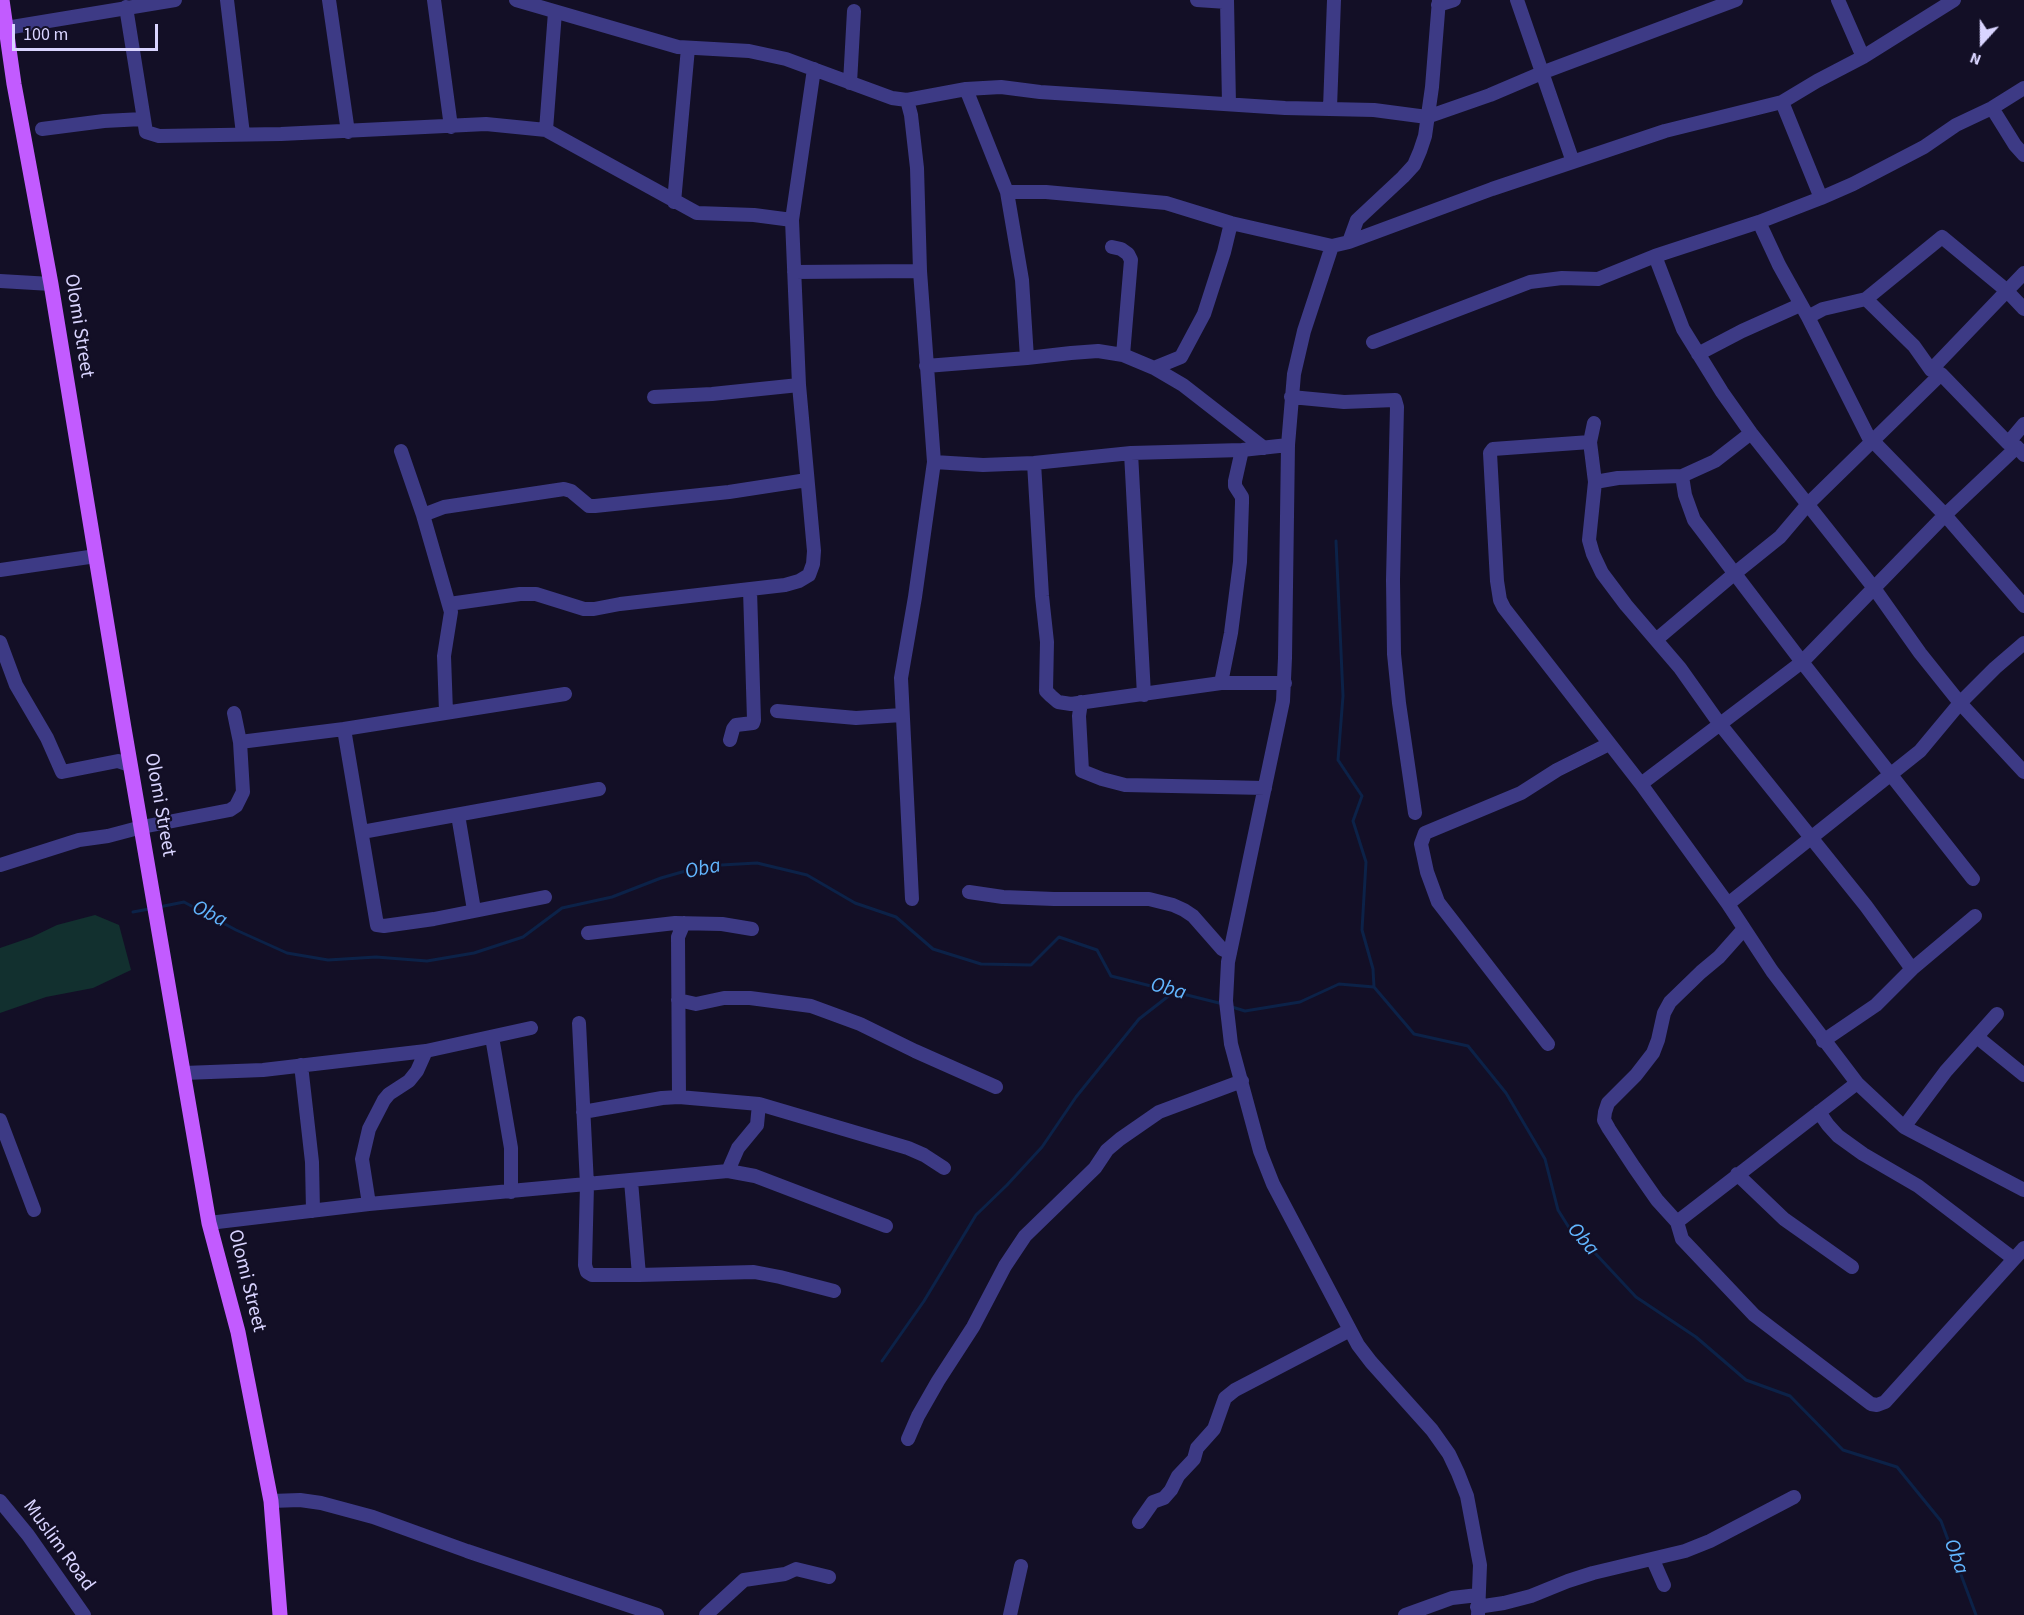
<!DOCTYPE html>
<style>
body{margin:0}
#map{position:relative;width:2024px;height:1615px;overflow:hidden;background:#130f26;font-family:"Source Sans 3",sans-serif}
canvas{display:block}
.north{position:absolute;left:1952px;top:12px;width:60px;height:60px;-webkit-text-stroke:4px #130f26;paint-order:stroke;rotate:201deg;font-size:16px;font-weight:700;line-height:24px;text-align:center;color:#d9d4ff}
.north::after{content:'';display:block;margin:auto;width:21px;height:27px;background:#d9d4ff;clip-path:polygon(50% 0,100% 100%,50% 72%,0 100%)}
.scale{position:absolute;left:12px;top:24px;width:146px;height:27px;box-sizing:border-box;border:3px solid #d9d4ff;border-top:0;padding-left:8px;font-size:18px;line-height:21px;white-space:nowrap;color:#d9d4ff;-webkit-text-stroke:4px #130f26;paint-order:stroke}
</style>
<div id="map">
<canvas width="2024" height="1615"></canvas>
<div class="north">N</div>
<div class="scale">100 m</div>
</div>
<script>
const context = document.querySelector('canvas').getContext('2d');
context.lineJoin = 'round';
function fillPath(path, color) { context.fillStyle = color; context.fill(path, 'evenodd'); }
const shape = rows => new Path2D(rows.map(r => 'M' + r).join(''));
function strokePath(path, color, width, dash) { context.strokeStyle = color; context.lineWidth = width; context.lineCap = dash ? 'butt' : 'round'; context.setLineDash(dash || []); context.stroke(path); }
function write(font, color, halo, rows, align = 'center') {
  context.font = font + ' "Source Sans 3",sans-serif'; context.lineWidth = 4.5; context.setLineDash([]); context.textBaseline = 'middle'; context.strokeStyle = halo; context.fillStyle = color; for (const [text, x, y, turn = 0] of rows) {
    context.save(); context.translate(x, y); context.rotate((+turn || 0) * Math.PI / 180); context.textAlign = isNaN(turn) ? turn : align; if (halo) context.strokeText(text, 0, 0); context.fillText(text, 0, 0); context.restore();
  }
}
const green = shape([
 [95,915,119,925,131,970,93,988,46,997,0,1013,0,948,32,937,57,925]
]);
const stream = shape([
 [1336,541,1343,696,1338,760,1362,796,1353,821,1366,862,1362,930,1373,969,1374,987],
 [159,907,184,902,236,930,287,953,328,960,376,957,427,961,474,953,523,937,562,908,612,897,661,878,703,866,757,863,807,875,855,903,896,917,933,949,981,964,1031,965,1059,937,1097,950,1111,976,1223,1004],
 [133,912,149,909],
 [1232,1007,1245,1011,1300,1002,1339,984,1374,987,1414,1034,1468,1046,1506,1093,1545,1159,1558,1210,1573,1234,1594,1252,1636,1297,1696,1337,1746,1380,1790,1396,1843,1450,1897,1467,1941,1521,1976,1615],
 [882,1361,924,1301,976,1215,1007,1185,1042,1147,1076,1097,1139,1019,1175,991]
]);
const minor = shape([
 [227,0,243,134],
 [329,0,348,132],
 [434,0,451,127],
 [516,0,678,47,749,51,786,59,892,98,907,100,966,89,1001,87,1040,92,1285,108,1374,110,1427,117,1490,95,1544,72,1736,0],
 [1197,0,1227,2],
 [1227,0,1229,104],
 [1439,0,1432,87,1425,136,1420,151,1414,165,1403,177,1357,220,1349,242,1332,246,1304,331,1294,374,1288,445,1285,658,1283,701,1228,962,1226,1001,1231,1044,1260,1151,1273,1184,1358,1345,1371,1362,1432,1430,1449,1454,1458,1473,1467,1496,1480,1565,1478,1615],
 [1517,0,1573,162],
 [1838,0,1863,57],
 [1438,5,1454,0],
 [126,7,146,132,159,136,281,134,486,124,546,130,697,213,754,215,792,220],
 [6,28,175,0],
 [850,83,854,11],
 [966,89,1007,192,1022,280,1027,358],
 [907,100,911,115,917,168,920,271,934,462,915,597,901,678,912,899],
 [1782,102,1821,198],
 [1330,108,1334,0],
 [1992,108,2015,145,2024,155],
 [42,129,104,121,143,119],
 [546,130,555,12],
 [1007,192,1046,192,1166,203,1231,223,1332,246],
 [674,202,688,48],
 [1759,222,1779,265,1808,317,1868,436,1945,515,2024,606],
 [1349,242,1492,189,1665,131,1782,102,1817,81,1863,57,1954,0],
 [1112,247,1121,249,1128,254,1131,260,1123,355],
 [1655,256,1683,329,1722,392,1751,433,1874,588,1920,653,1960,703,2024,772],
 [794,272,920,271],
 [0,281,51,284],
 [1866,299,1914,346,1931,370,1941,374,2008,443,2017,447,2024,455],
 [1808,317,1823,309,1866,299,1942,237,2006,290,2024,309],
 [1373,342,1530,282,1562,278,1598,279,1655,256,1759,222,1821,198,1853,184,1924,147,1956,125,1992,108,2024,88],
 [1698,354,1742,331,1800,305],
 [926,366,1027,358,1071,353,1098,351,1123,355,1154,368,1183,385,1264,448],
 [1154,368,1181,357,1204,314,1224,252,1231,223],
 [1931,370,2024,273],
 [654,397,712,394,799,385],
 [1291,397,1344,402,1395,400,1397,407,1393,580,1394,654,1399,703,1415,813],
 [1594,423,1590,442,1595,482,1589,540,1593,554,1602,573,1626,605,1680,668,1719,723,1866,906,1912,969],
 [1590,442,1493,449,1490,453,1497,581,1500,600,1504,608,1641,784,1728,904,1772,971,1857,1083,1904,1127,2024,1190],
 [2008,443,2024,424],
 [401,451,423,515,451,612,444,656,446,712],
 [1131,453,1144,695],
 [934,462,983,465,1034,463,1131,453,1242,450,1288,445],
 [1034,463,1042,596,1047,642,1046,691,1051,696,1058,702,1071,704,1221,683,1285,683],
 [1682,476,1685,495,1694,520,1802,662,1973,879],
 [1595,482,1618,478,1682,476,1715,461,1751,433],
 [423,515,444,507,564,489,571,491,589,506,595,506,729,492,807,480],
 [0,570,96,556],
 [449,604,520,594,536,594,584,609,594,609,620,604,785,585,799,581,809,575,813,564,814,551,799,385,792,220,814,69],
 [1657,639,1734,574,1780,537,1808,504,1941,374],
 [0,642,16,685,47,738,62,772,118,761,130,765],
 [1221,683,1231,633,1240,562,1242,503,1242,497,1235,486,1235,481,1242,450],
 [1081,702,1079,716,1082,771,1102,779,1125,785,1265,788],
 [777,711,856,718,902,715],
 [344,729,377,925,384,926,434,919,545,897],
 [730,740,733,729,736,725,753,723,754,720,750,590],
 [240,742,344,729,565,694],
 [1641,784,1802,662,1945,515,2017,447],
 [458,815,474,910],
 [362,832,599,789],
 [0,865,79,840,108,836,142,827,230,810,236,806,243,792,240,742,234,713],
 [969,892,1003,897,1054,899,1149,899,1173,905,1184,910,1193,916,1222,949,1230,953],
 [1728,904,1920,751,1960,703,1995,668,2024,643],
 [1743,930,1719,957,1701,972,1670,1002,1664,1013,1658,1040,1653,1053,1636,1075,1608,1103,1605,1112,1604,1120,1609,1129,1634,1167,1657,1200,1677,1222,1682,1239,1754,1315,1871,1404,1877,1405,1885,1402,2024,1248],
 [588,933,675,923,722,924,752,929],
 [678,1000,696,1004,724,998,750,998,811,1006,860,1024,915,1051,996,1087],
 [579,1023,587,1185,585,1265,587,1272,592,1275,639,1275,754,1272,780,1277,834,1291],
 [492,1037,511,1148,511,1192],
 [1977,1037,2024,1075],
 [1823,1041,1876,1005,1912,969,1975,916],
 [1548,1044,1438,902,1427,872,1421,844,1425,833,1521,793,1557,770,1609,744],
 [301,1065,312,1162,313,1211],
 [184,1073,263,1070,426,1051,531,1028],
 [679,1097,678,937,684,923],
 [583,1112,662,1098,679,1097,759,1104,908,1148,924,1155,944,1168],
 [1819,1112,1828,1125,1838,1136,1863,1154,1918,1186,2014,1259],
 [0,1120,34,1210],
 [1904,1127,1946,1071,1997,1014],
 [728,1171,738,1148,757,1125,759,1104],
 [1737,1174,1784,1219,1852,1267],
 [631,1181,639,1275],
 [369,1204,362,1159,369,1129,384,1100,389,1094,409,1081,417,1071,426,1051],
 [1677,1222,1857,1083],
 [209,1223,369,1204,728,1171,755,1176,886,1226],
 [908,1439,918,1416,938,1381,973,1327,1005,1266,1025,1236,1095,1168,1107,1150,1120,1139,1159,1112,1242,1081],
 [0,1501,28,1535,84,1615],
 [271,1501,300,1500,321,1503,373,1517,467,1551,657,1615],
 [1139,1522,1153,1502,1164,1498,1171,1490,1178,1476,1194,1459,1197,1448,1214,1429,1225,1398,1235,1390,1350,1330],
 [1653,1560,1664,1585],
 [1477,1607,1504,1603,1531,1596,1568,1581,1593,1573,1685,1551,1710,1541,1794,1497],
 [706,1615,744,1580,785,1574,796,1569,829,1577],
 [1010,1615,1021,1566],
 [1405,1615,1452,1598,1478,1595]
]);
const major = shape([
 [2,0,14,84,51,284,124,728,209,1223,238,1332,271,1501,280,1615]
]);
const streetNames = [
 ["Olomi Street",78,326,81],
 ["Olomi Street",159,805,80],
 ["Olomi Street",246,1281,76],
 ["Muslim Road",58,1546,54]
];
const waterNames = [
 ["Oba",703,870,-11],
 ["Oba",209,915,26],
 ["Oba",1168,990,15],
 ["Oba",1582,1240,49],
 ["Oba",1955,1557,70]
];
fillPath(green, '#12302f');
strokePath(stream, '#0c2248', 3);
strokePath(minor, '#3d3a85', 14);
strokePath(major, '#c25bff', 15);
write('20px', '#d9d4ff', '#130f26', streetNames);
write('italic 21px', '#62b6ff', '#130f26', waterNames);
</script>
